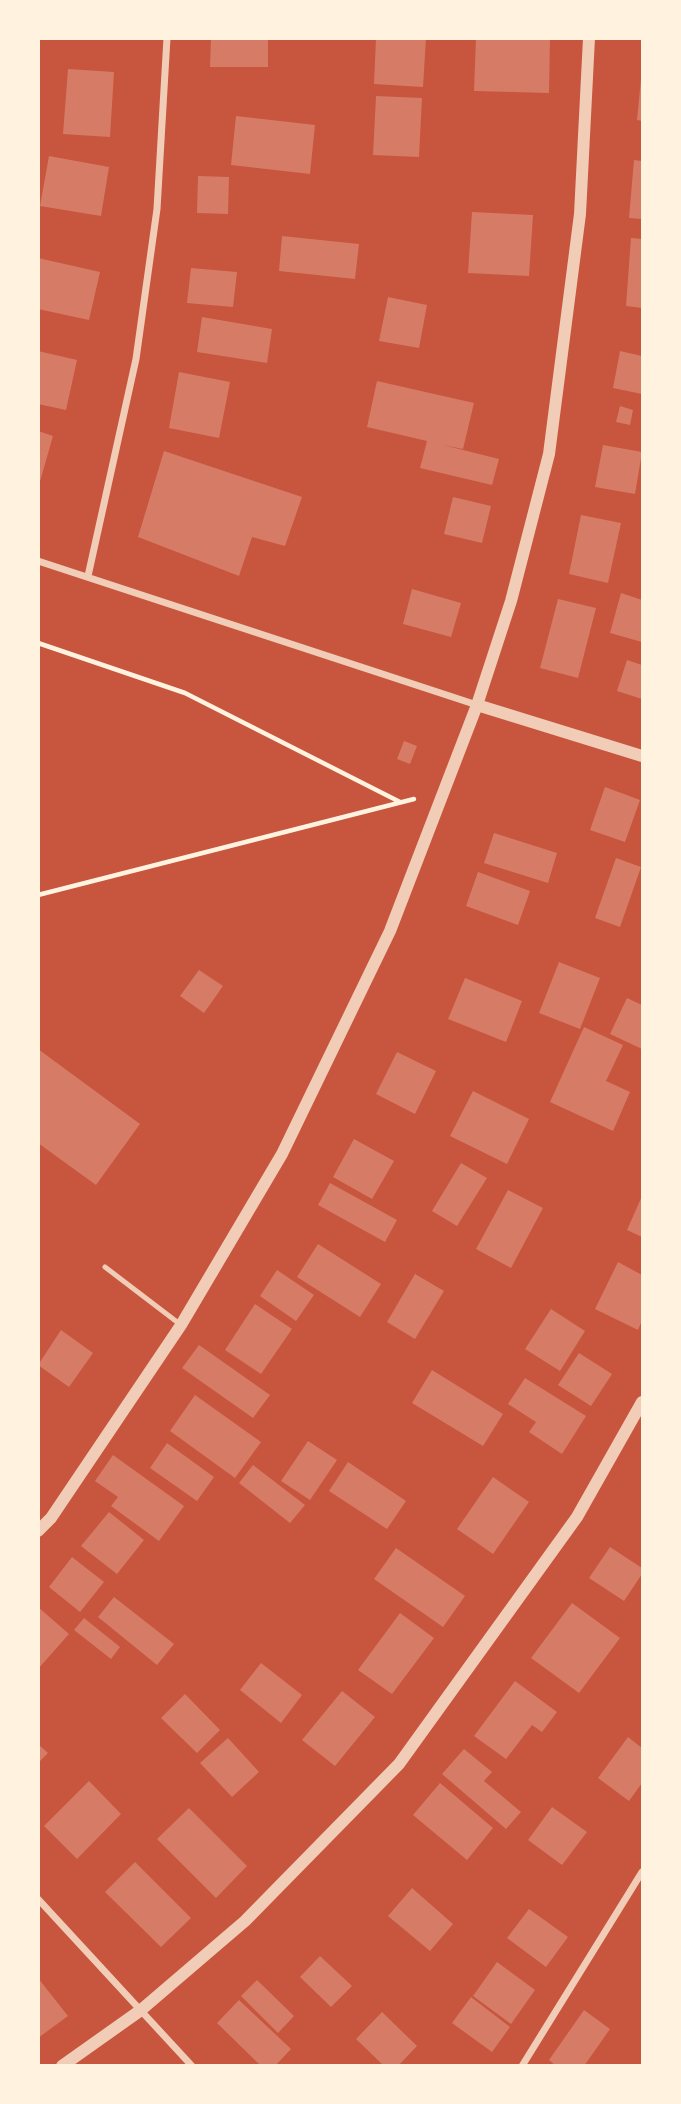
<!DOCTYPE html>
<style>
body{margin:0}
#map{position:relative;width:681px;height:2104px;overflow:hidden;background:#c8553d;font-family:"Playfair Display",serif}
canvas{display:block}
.frame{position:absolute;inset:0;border:40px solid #fff3e0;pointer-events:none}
</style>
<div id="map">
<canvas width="681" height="2104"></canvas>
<div class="frame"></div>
</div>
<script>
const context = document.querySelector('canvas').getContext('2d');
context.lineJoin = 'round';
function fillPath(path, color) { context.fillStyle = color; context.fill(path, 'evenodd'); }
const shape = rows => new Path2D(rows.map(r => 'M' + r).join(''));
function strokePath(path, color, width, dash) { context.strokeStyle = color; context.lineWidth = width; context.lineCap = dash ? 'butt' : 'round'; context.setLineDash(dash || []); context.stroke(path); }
const building = shape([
 [211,38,268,38,268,67,210,67],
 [376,38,426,38,423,87,374,84],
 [476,38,550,38,549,93,474,91],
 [68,69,114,72,110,137,63,134],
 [641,79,642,79,642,121,637,120],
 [376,96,422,98,419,157,373,155],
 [236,116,315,125,310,174,231,165],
 [49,156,109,167,101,216,40,206],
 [634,160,642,161,642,219,629,218],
 [198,176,229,177,228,214,197,213],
 [472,212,533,215,529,276,468,273],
 [282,236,359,244,355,279,279,271],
 [631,238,642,239,642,308,626,306],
 [38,258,100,272,89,320,38,309],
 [191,268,237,272,233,307,187,303],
 [388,297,427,305,419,348,379,341],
 [202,317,272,329,267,363,197,352],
 [38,351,77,360,66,410,38,404],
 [620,351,642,356,642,394,613,388],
 [179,372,230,382,219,438,169,428],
 [377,381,474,403,463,449,443,445,499,459,492,485,420,468,427,441,367,427],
 [620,406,633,410,630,425,616,422],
 [38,431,53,436,39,485,38,485],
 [603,445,642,452,635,494,595,487],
 [164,451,302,497,285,546,252,537,239,576,138,537],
 [453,497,491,506,482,543,444,534],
 [581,515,621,523,608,583,569,574],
 [412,589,461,603,451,637,403,624],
 [621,593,642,600,642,642,610,633],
 [558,599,596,608,578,678,540,668],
 [627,660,642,665,642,699,617,691],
 [404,741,417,746,410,764,397,759],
 [605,787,640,800,625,842,590,830],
 [494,833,557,853,548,883,484,863],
 [616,858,641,867,620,927,595,918],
 [478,872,530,891,518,925,466,906],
 [559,962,600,978,580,1029,539,1013],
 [199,970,223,986,204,1013,180,996],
 [465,978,522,1001,506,1042,448,1019],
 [627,998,642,1005,642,1049,610,1034],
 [584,1027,623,1045,606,1081,630,1092,613,1131,550,1102],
 [38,1049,140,1124,96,1185,38,1143],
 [397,1052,436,1071,415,1114,376,1094],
 [473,1091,529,1119,507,1164,450,1136],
 [354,1139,394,1161,372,1199,333,1177],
 [461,1163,487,1178,457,1226,432,1211],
 [330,1183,397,1220,385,1242,318,1205],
 [508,1190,543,1208,511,1268,476,1249],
 [642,1196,642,1237,627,1230],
 [318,1244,381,1284,360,1317,297,1277],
 [618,1262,642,1275,642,1320,638,1330,595,1309],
 [277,1270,314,1295,296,1321,260,1296],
 [415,1274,444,1291,415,1339,387,1322],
 [255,1304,292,1329,261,1374,225,1350],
 [551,1309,585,1331,560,1371,525,1349],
 [61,1330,93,1353,69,1387,38,1365],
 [199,1345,270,1395,253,1418,182,1368],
 [579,1353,612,1374,591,1406,558,1385],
 [432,1370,503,1414,483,1446,412,1403],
 [525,1378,586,1416,562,1454,529,1432,536,1422,508,1404],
 [195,1395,261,1442,235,1478,170,1431],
 [308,1441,337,1460,310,1500,281,1481],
 [167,1443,214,1477,197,1501,150,1468],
 [113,1455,184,1506,159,1541,111,1506,118,1497,95,1481],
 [348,1462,406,1501,387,1529,329,1491],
 [253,1465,305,1505,290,1523,239,1483],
 [493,1477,529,1502,493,1554,457,1529],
 [109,1512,144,1540,117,1574,81,1546],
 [610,1547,642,1568,642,1574,624,1601,589,1578],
 [396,1548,465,1596,443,1627,374,1579],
 [72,1557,104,1582,80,1612,49,1587],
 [114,1597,174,1644,157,1665,98,1617],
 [572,1603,620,1638,579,1693,531,1658],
 [38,1607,69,1634,38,1669],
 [400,1613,434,1638,392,1694,358,1670],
 [84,1618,120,1647,111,1659,74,1630],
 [261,1663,302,1695,281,1723,240,1690],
 [515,1681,557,1712,542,1732,532,1725,506,1759,474,1736],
 [342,1691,375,1717,335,1766,302,1740],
 [185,1694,220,1730,197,1753,161,1718],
 [628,1737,642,1748,642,1783,629,1801,598,1778],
 [228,1738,259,1772,232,1797,200,1763],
 [38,1744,48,1753,38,1763],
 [464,1749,492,1772,484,1781,521,1812,506,1829,442,1774],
 [89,1781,121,1814,77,1859,44,1826],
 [440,1783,493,1828,467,1860,413,1815],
 [552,1807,587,1832,562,1865,528,1840],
 [189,1808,247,1866,216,1898,157,1839],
 [135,1862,191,1918,161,1947,105,1892],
 [412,1888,453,1924,430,1951,388,1916],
 [529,1909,568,1937,546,1967,507,1938],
 [320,1956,352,1986,331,2007,300,1977],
 [497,1962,535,1990,511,2024,473,1996],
 [38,1978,68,2016,38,2038],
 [257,1980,294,2016,278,2033,241,1996],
 [471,1997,510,2027,492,2052,452,2023],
 [239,2000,291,2049,275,2066,261,2066,217,2023],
 [584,2010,610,2029,584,2066,556,2066,549,2060],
 [382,2012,417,2046,398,2066,384,2066,356,2039]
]);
const path = shape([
 [38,643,185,693,400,802],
 [38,895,414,799]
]);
const service = shape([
 [105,1267,181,1325]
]);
const minor = shape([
 [38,561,477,705],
 [88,576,136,359,157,209,167,38],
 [38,1899,192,2066],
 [522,2066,642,1872]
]);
const tertiary = shape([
 [477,705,642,756],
 [38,1531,51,1518,181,1325,282,1154,390,931,477,705,511,601,549,454,580,214,589,38],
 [62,2066,141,2010,245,1921,399,1764,577,1517,642,1402]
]);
fillPath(building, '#d67c66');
strokePath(path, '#fff3e0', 4.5);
strokePath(service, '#f1ccb7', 5);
strokePath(minor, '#f1ccb7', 7);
strokePath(tertiary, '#f1ccb7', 12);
</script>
